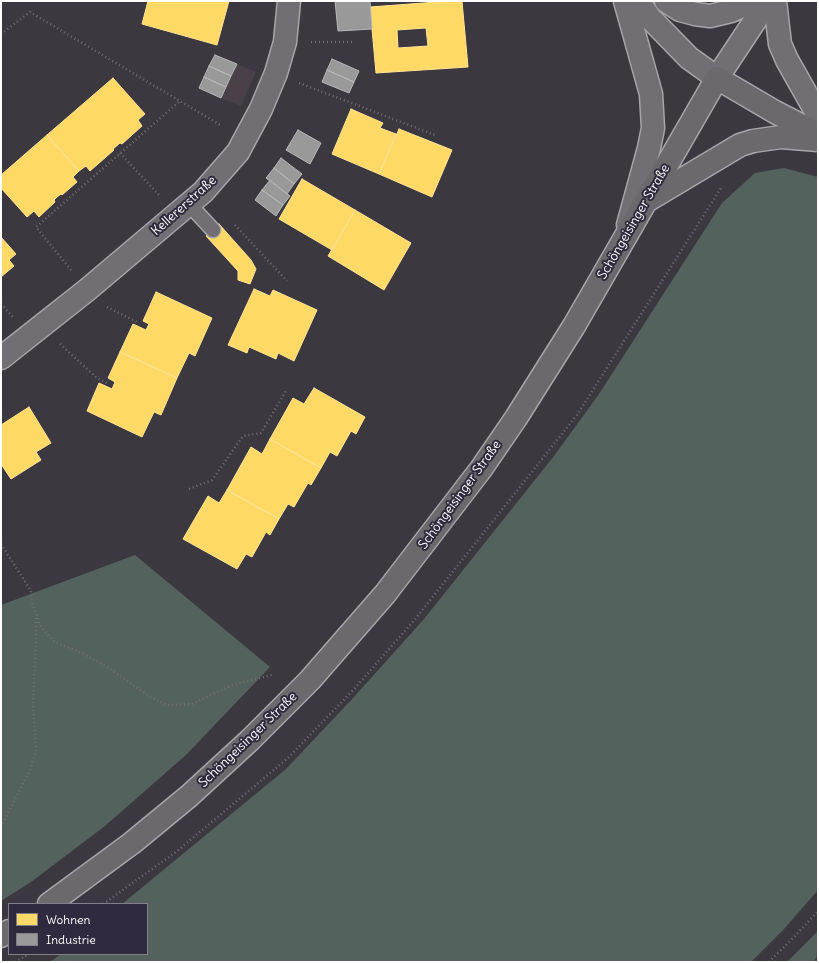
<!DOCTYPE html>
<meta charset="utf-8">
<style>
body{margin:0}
#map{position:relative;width:819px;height:963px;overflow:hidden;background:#3c3840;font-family:Delius,sans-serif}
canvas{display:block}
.frame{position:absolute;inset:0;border:2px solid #fff;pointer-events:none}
.legend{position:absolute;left:8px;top:903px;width:140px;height:52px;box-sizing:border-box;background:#2f2a3d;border:1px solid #827f8b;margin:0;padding:5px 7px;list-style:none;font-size:12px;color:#fff}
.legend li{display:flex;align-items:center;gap:8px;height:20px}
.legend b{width:20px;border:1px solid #827f8b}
</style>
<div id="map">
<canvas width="819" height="963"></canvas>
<div class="frame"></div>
<ul class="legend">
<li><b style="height:11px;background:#ffd966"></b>Wohnen</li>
<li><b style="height:11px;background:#999"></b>Industrie</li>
</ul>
</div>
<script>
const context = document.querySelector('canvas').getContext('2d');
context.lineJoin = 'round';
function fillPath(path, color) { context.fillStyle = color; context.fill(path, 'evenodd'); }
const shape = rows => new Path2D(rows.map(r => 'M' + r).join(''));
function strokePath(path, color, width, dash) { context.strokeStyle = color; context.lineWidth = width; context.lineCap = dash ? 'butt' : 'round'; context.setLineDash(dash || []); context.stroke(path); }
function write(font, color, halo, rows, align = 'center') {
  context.font = font + ' Delius,sans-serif'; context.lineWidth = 4; context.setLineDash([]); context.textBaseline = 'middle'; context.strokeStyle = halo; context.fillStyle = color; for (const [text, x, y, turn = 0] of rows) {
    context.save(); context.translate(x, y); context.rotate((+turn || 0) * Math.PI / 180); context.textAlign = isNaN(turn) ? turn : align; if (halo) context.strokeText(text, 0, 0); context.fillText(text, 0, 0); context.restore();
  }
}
const built = shape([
 [215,55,256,72,241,106,199,89]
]);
const green = shape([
 [784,168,818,177,818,890,784,929,751,962,50,962,61,954,147,954,147,904,122,904,286,769,353,698,424,619,554,456,599,394,722,203,755,173],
 [135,555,270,667,186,755,105,826,31,882,1,901,1,605],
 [818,931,818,954,814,962,787,962]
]);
const homes = shape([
 [148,1,229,1,217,45,142,24,148,1],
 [450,1,462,1,468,67,376,73,370,7,450,1],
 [426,28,428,46,398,48,397,30,426,28],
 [113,78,145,114,138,120,142,126,122,144,120,143,113,149,114,150,90,171,86,166,79,171,47,135,113,78],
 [351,109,383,123,380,128,396,134,379,174,332,154,351,109],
 [399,129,452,150,432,197,379,174,399,129],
 [47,135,79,171,73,177,77,182,62,195,61,194,57,197,54,200,55,202,39,217,34,211,27,217,1,188,1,175,47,135],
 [302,179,355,210,332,250,279,219,302,179],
 [355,210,411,243,384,290,328,256,355,210],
 [219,224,251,260,256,269,250,284,238,280,238,271,206,236,219,224],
 [1,237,16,254,9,260,14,266,1,277,1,237],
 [254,289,270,296,273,290,317,310,294,361,278,353,276,359,249,347,247,353,228,345,254,289],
 [156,292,212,318,195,356,189,353,177,378,120,352,133,324,146,330,149,324,143,321,156,292],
 [120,352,177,378,161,415,154,412,142,437,87,411,99,383,112,389,115,382,108,378,120,352],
 [314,388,365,417,356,434,351,431,337,456,330,452,321,468,270,439,293,398,304,404,314,388],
 [29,407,51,443,36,452,41,460,11,479,1,464,1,425,29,407],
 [270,439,321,468,311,485,308,483,294,507,288,504,279,519,227,490,251,447,262,454,270,439],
 [227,490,279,519,270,535,266,532,252,557,246,554,237,569,183,539,208,496,219,503,227,490]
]);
const industry = shape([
 [335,1,370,1,372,29,338,31,335,1],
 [215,55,237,64,231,76,209,66,215,55],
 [332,59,359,71,354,82,327,70,332,59],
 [209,66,231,76,226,87,204,77,209,66],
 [327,70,354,82,349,93,322,82,327,70],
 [204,77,226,87,221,98,199,88,204,77],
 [298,130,321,143,310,164,286,150,298,130],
 [281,158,302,174,294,184,274,168,281,158],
 [274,168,294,184,287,194,266,178,274,168],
 [270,180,290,196,283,205,262,190,270,180],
 [262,190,283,205,276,216,255,200,262,190]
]);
const path = shape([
 [1,34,30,12,222,126],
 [311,42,355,42],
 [299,83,435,135],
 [120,153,159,195],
 [235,225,287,281],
 [71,270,36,227,180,101],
 [1,304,13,317],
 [107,307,139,323],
 [60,344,97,378,109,384],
 [189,489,212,480,243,436,261,433,287,389],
 [1,544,31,591,32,603,41,627,55,642,84,654,107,667,149,696,167,705,192,704,232,685,272,675],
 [1,827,30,770,36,750,33,705,36,639,36,618],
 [103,904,176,852,288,758,356,687,416,618,577,415,721,188],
 [15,962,29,954],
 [769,962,795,936,818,911]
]);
const service = shape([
 [189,204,213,230]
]);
const minor = shape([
 [638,1,650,18,689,58,717,78],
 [1,358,87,290,203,192,238,152,261,109,276,73,285,42,289,1]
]);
const tertiary = shape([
 [625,1,651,94,653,128,649,148,628,225],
 [666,1,680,10,695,14,710,16,731,11,754,1],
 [775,1,780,44,787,60,818,115],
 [717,78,768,1]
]);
const primary = shape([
 [648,200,740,145,753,141,781,137,818,140],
 [49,904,132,843,189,796,250,740,310,680,385,594,481,469,516,418,574,326,717,78,775,112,818,134],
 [1,936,9,931]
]);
const streetNames = [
 ["Kellererstraße",184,206,-42],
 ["Schöngeisinger Straße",634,222,-60],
 ["Schöngeisinger Straße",460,495,-54],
 ["Schöngeisinger Straße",248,740,-44]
];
fillPath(built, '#4a404a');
fillPath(green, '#54625d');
fillPath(homes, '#ffd966');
strokePath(homes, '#ffe494', 1);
fillPath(industry, '#999');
strokePath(industry, '#b8b8b8', 1);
strokePath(service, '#a7a5a9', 17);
strokePath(minor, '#a7a5a9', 25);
strokePath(tertiary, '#a7a5a9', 25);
strokePath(primary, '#a7a5a9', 25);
strokePath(path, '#706e73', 2.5, [1, 3]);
strokePath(service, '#716f74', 14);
strokePath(minor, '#716f74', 22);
strokePath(tertiary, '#716f74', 22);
strokePath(primary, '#6c696d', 22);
write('13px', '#fff', '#2f2a3d', streetNames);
</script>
